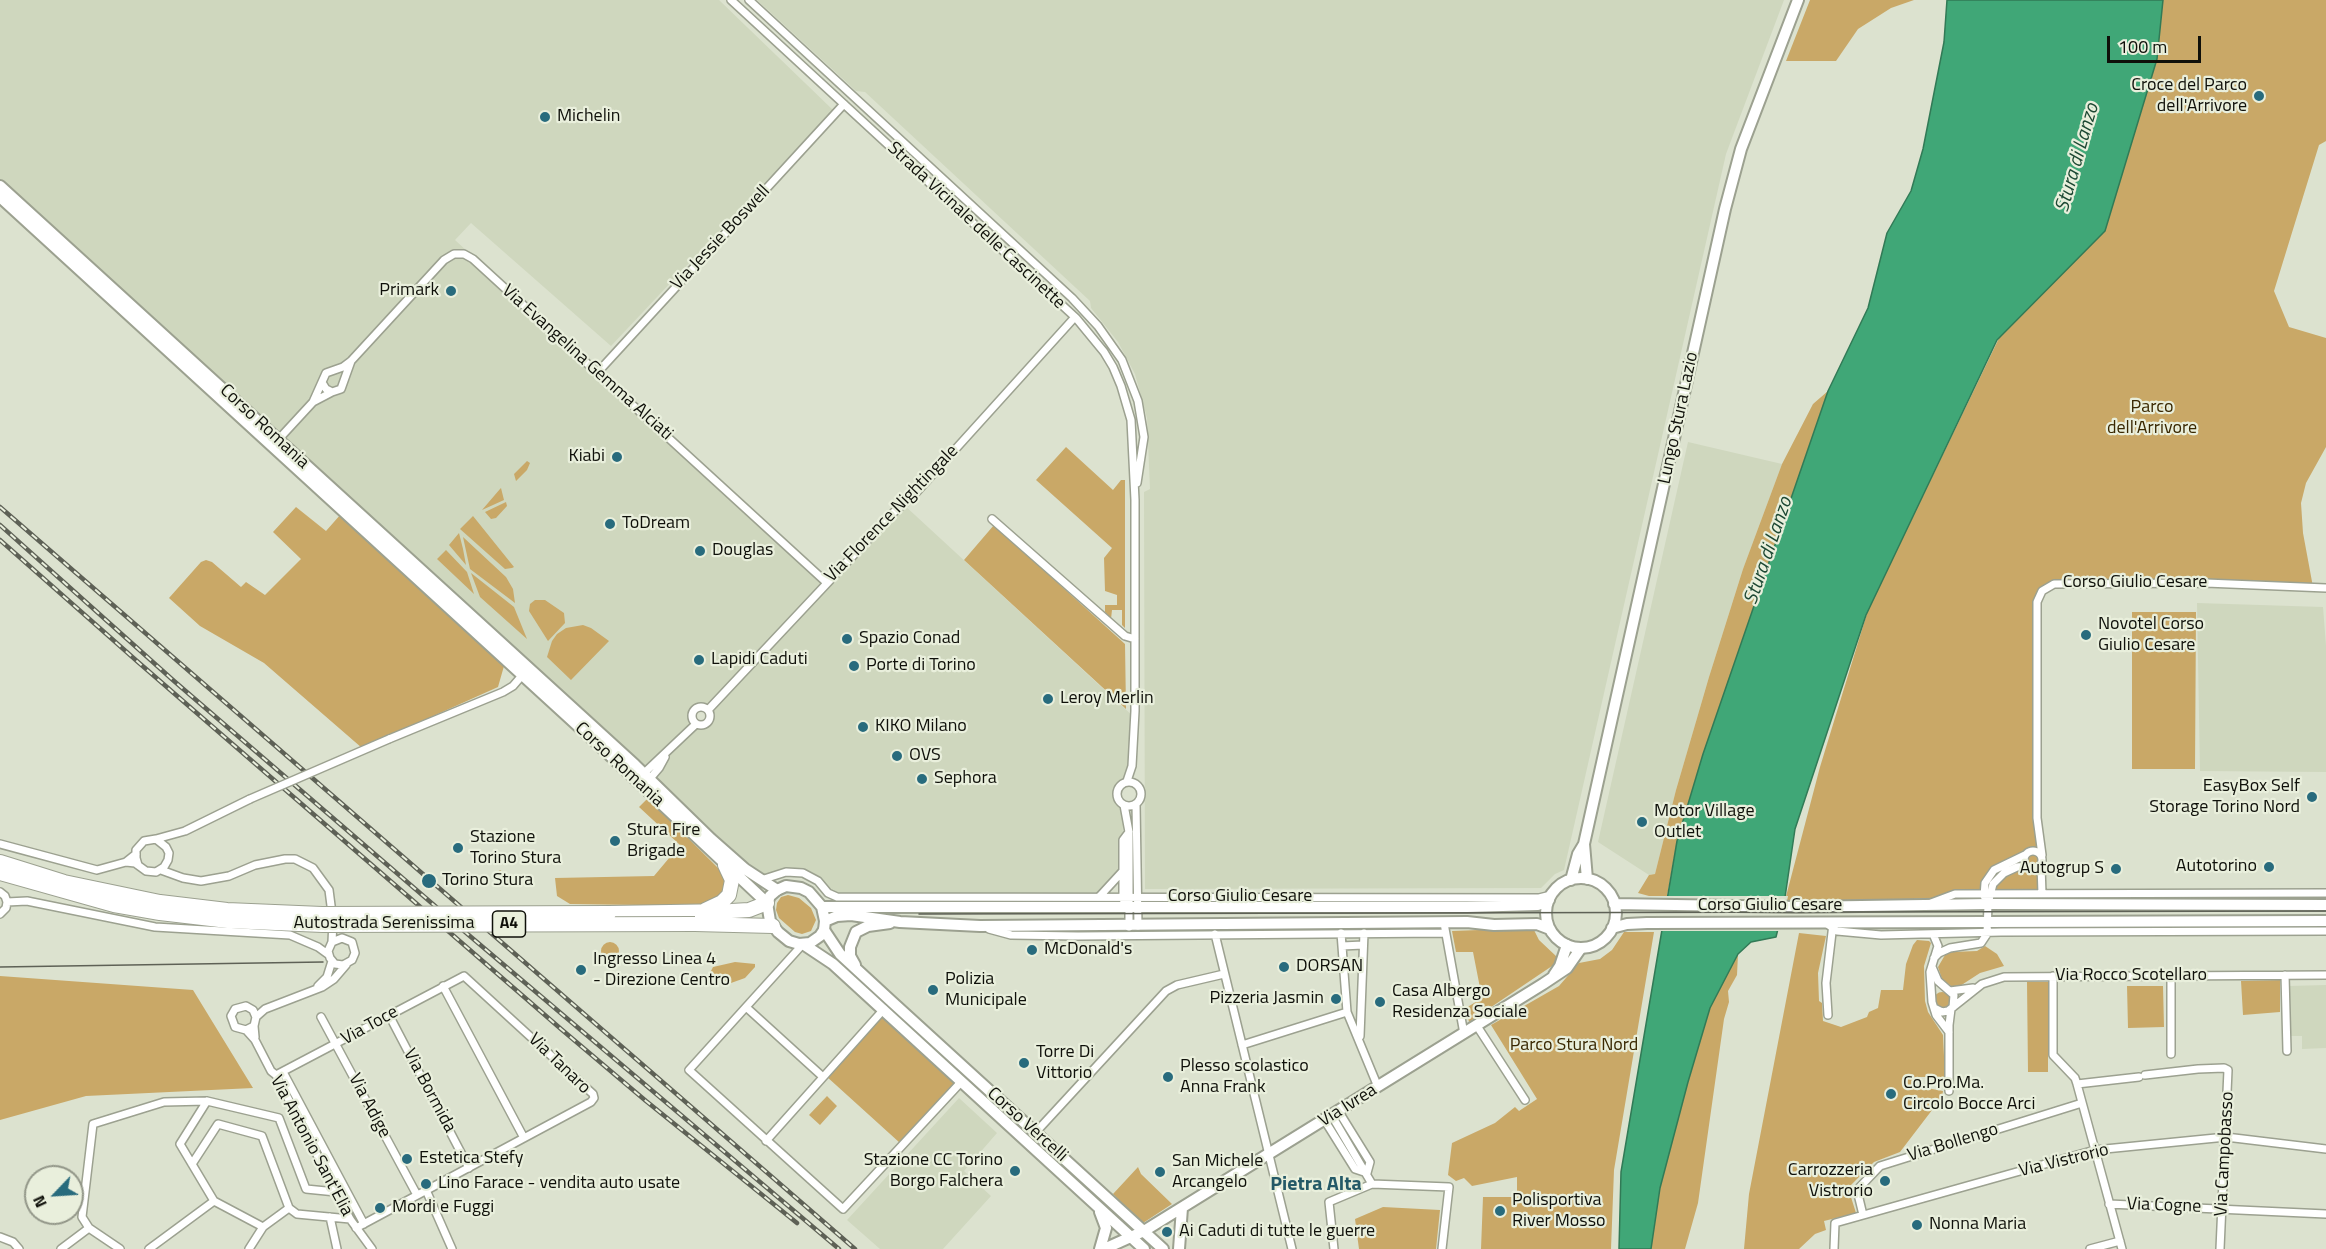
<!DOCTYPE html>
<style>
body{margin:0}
#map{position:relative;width:2326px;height:1249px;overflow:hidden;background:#dce2cf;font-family:"Titillium Web",sans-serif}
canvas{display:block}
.north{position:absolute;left:24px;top:1165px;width:60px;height:60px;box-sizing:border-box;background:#e9efdc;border:2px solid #929688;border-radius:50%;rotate:245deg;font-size:16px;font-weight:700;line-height:24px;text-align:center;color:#0f100a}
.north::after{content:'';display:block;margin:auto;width:21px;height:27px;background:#286b7d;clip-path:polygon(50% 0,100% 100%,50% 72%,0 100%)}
.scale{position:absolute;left:2107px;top:36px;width:94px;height:27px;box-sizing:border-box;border:3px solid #0f100a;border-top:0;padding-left:8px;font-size:18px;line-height:21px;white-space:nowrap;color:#0f100a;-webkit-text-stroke:4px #e9efdc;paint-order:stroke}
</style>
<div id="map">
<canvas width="2326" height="1249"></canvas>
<div class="north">N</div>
<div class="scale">100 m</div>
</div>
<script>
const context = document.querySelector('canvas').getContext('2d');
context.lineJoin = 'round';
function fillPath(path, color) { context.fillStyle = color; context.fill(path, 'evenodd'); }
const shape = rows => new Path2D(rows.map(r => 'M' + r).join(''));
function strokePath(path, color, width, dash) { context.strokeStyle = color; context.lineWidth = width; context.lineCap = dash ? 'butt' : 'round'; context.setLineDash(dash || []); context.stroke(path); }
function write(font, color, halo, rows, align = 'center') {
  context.font = font + ' "Titillium Web",sans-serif'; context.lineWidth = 4.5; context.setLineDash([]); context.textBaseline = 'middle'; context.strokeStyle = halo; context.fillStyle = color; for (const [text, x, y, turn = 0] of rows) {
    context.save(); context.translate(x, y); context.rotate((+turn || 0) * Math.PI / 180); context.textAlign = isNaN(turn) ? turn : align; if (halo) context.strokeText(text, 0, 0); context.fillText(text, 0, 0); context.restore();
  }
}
const built = shape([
 [0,0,719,0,833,110,611,346,471,223,455,240,826,583,903,504,1135,718,1127,781,1120,784,1116,792,1123,819,1122,872,1099,897,837,897,822,885,796,872,761,880,649,779,666,755,643,774,0,186],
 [701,706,706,708,710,715,706,723,700,725,695,723,691,716,693,710],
 [757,0,1784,0,1726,154,1564,870,1555,874,1541,888,1145,889,1144,492,1150,489,1147,418,1135,374,1118,342,1091,308,1090,301,865,92,856,91],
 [1688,442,1782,464,1743,569,1709,677,1676,790,1655,874,1649,875,1598,842],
 [2197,603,2323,607,2326,646,2326,772,2200,771],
 [2326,985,2326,1048,2302,1049,2302,1036,2288,1036,2288,986],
 [959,1098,997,1133,964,1171,991,1196,943,1249,880,1249,847,1220]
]);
const green = shape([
 [1810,0,1914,0,1891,8,1858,29,1836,61,1786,61],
 [2162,0,2326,0,2326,141,2319,145,2274,291,2289,327,2326,338,2326,447,2306,483,2301,503,2303,533,2313,587,2054,584,2042,591,2037,603,2037,818,2042,894,1784,904,1820,767,1868,610],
 [1828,391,1703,754,1677,841,1667,896,1649,896,1638,893,1649,875,1655,874,1676,790,1709,677,1743,569,1782,464,1813,404],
 [1066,447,1113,490,1121,480,1125,480,1125,628,1122,625,1122,610,1112,610,1111,619,1105,612,1105,605,1117,605,1117,595,1105,591,1104,558,1112,548,1036,480],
 [527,461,530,463,527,470,516,481,514,474],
 [501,488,504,500,482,510,500,489],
 [506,502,507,506,496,518,491,519,485,512],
 [296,507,326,531,341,514,504,666,498,687,362,748,264,663,200,626,169,598,201,562,206,560,212,562,241,587,246,582,265,595,301,559,273,532],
 [473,516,514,567,512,568,505,569,460,529],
 [994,525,1125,644,1126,709,964,560],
 [459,533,463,549,466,565,449,545],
 [463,537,506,577,513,589,515,603,470,569],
 [446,550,467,572,474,594,437,559],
 [471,573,514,607,527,639,480,597],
 [535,600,545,600,564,613,565,623,548,641,529,611,530,604],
 [2132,612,2196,612,2195,769,2132,769],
 [583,625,591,628,609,641,571,680,547,657,552,641,557,634,566,628],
 [648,798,721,871,726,880,724,895,708,906,570,904,557,896,555,878,654,876,680,845,639,807],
 [500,870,510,877,513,882,511,887,502,884,496,878,494,874],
 [788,895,799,898,811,908,816,920,811,931,802,934,795,932,779,918,776,910,777,903,781,897],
 [1533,928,1539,940,1557,957,1558,962,1469,1022,1466,1008,1482,998,1473,952,1456,952,1452,931],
 [1624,932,1654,932,1614,1170,1611,1249,1481,1249,1483,1197,1517,1197,1517,1177,1472,1186,1464,1178,1456,1181,1448,1175,1452,1143,1495,1123,1515,1107,1519,1111,1537,1099,1491,1025,1559,986,1579,963,1600,959,1612,950],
 [1799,933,1826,936,1818,973,1819,1001,1822,1003,1823,1021,1841,1027,1867,1017,1869,1012,1878,1008,1881,990,1903,990,1906,964,1913,945,1917,940,1929,941,1931,943,1924,966,1925,1001,1928,1012,1943,1035,1945,1077,1917,1077,1916,1086,1943,1091,1942,1097,1900,1152,1874,1162,1851,1185,1850,1194,1856,1213,1824,1221,1826,1230,1815,1234,1799,1249,1744,1249,1749,1194],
 '601 951a9 9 0 1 1 18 0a9 9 0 1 1-18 0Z',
 [1985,946,1997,954,2004,966,1980,973,1960,986,1951,986,1942,979,1938,967,1945,955,1952,952,1977,951],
 [1738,954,1737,975,1728,991,1729,1002,1724,1019,1698,1203,1685,1249,1651,1249,1660,1188,1688,1082,1710,1008],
 [735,962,755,964,755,967,745,978,731,983,720,979,711,971,713,967],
 [0,976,193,990,253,1088,86,1096,0,1120],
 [2280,980,2280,1012,2243,1015,2241,981],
 [2027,982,2048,982,2048,1072,2028,1072],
 [2127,986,2163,986,2164,1027,2128,1028],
 '1934 1000a8 8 0 1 1 16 0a8 8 0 1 1-16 0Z',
 [882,1014,956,1081,900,1143,826,1076],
 [827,1096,837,1106,820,1125,809,1115],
 [1138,1167,1141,1174,1172,1204,1143,1223,1113,1194],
 [1383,1207,1440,1210,1436,1249,1359,1249,1355,1219]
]);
const water = shape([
 [1947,0,2163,0,2157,59,2105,231,1997,340,1866,615,1795,829,1784,904,1776,937,1751,942,1738,954,1710,1008,1688,1082,1660,1188,1651,1249,1619,1249,1621,1172,1677,841,1703,754,1828,391,1868,308,1887,233,1911,191,1923,149,1944,42,1947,0]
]);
const pier = shape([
 [1664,896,1788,896,1781,931,1657,931]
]);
const street = shape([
 [731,0,1076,318,1104,352,1113,367,1121,386,1131,420,1135,500,1135,711,1132,766,1127,781],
 [749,0,1072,298,1098,326,1122,360,1138,401,1144,437,1137,483],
 [597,373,844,104],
 [323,384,326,389,332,392,341,389,351,361],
 [313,402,332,392],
 [277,441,313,402,326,373,343,367,351,361,444,260,454,254,464,254,473,259,827,583],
 [992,519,1125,636,1135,639],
 '692 716a9 9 0 1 1 18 0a9 9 0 1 1-18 0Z',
 [708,710,894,512,914,495,1075,317],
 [389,739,503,692,513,686,525,672],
 [641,776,696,724],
 '1117 794a12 12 0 1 1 24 0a12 12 0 1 1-24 0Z',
 [647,782,659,768,665,757],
 [1136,804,1138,926],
 [1124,805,1129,832,1129,927],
 [156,839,185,831,250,799],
 [0,844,97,870,126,862,136,854],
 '2024 860a9 9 0 1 1 18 0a9 9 0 1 1-18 0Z',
 [2042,855,2037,818,2037,602,2042,591,2054,584,2206,583,2326,588],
 [126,862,135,863,146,871,156,872,164,867,168,860,169,853,166,847,156,839,144,841,136,850,136,858,138,865],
 [2041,865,2042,894],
 [161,870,183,878,201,881,229,876,255,865,285,859,295,859,313,868,329,890,333,921,332,942,328,951,330,958,335,964,343,965,352,960,355,953,352,942,342,938,332,942],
 [761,880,786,872,803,873,818,881,828,893,837,897,1539,898,1551,895],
 [0,892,5,896,7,902],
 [1984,896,1985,883,1994,870,2025,855],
 [1099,897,1122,872],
 [1123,899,1123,840,1129,832],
 [7,902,27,901,155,927,290,935,318,947,329,955],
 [1931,903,1955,894,2326,893],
 [0,914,6,908,7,902],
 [1444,923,1464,1034],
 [1827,924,1837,931,1881,935,2001,932,2326,931],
 [989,929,1011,935,1078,936,1444,933],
 [1341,933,1347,1012,1378,1087],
 [1215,934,1292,1249],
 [1933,934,1938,946,1930,972,1932,1002,1936,1015,1949,1032],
 [803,944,689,1070,843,1209,962,1081],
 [1342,946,1363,945],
 [1934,958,1939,953,1950,948,1981,943,1987,934,1988,904,1993,884,2004,873,2017,867,2026,866],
 [1932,967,1938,981,1954,995,1953,1007],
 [2285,975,2287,1051],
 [2053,976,2053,1055,2075,1078,2077,1084,2122,1249],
 [318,986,327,977,332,961],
 [443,986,524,1138],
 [1950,991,1973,988],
 [746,1007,823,1077],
 [1934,1008,1942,1012,1948,1011,1982,984,2004,977,2326,975],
 [389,1015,469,1168],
 [1828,1015,1826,983,1833,924],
 [256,1017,265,1009,322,987,334,979,346,965],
 [321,1017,417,1195],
 [254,1026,246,1030,235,1027,231,1016,235,1009,246,1006,253,1010,256,1017,254,1026,255,1037],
 [1477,1026,1525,1100],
 [246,1030,255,1040,271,1071,276,1075,350,1219,372,1249],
 [1360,1036,1364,933],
 [1242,1045,1347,1012],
 [2171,1054,2171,976],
 [283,1072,364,1224],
 [276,1075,464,976,593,1094,594,1098,591,1102,356,1228],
 [2145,1075,2198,1069,2224,1068,2228,1070,2220,1249],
 [2077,1084,2139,1077],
 [1949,1091,1949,1025,1951,1009],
 [207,1101,180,1144,214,1201],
 [1332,1116,1372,1184],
 [1325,1121,1355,1169,1367,1173,1370,1162,1339,1112],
 [1036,1132,1166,991,1177,985,1224,974],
 [766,1141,884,1009],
 [192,1164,218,1124,262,1136,289,1208,297,1214,350,1219],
 [426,1190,452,1249],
 [2109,1204,2326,1214],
 [1863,1215,1857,1190,1880,1166,2082,1103],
 [330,1217,337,1249],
 [0,1237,13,1242,19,1249],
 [61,1249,89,1228],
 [120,1249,89,1228,82,1217,93,1124,164,1102,207,1101,279,1118,306,1189,336,1192],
 [149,1249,214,1201,263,1227],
 [249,1249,263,1227,289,1208],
 [1334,1249,1329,1202,1372,1184,1449,1187,1442,1249],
 [1834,1249,1835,1223,2095,1150,2226,1137,2326,1149],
 [2090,1249,2120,1241]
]);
const secondary = shape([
 [0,186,635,765,711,839,745,869,777,890],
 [0,197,600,746,767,903],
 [824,930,840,954,891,1001,1163,1249],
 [803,944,833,964,1144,1249],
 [855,965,850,956,850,947,856,932,868,926,890,923],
 [1554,975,1560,966,1567,945],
 [1100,1249,1106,1228,1100,1212],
 [1104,1249,1144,1231,1543,984,1567,968,1581,948],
 [1179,1249,1182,1208]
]);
const primary = shape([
 '1546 913a35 35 0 1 1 70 0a35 35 0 1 1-70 0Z',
 [1587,879,1584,844,1725,209,1741,149,1798,0],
 [1571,880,1578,854,1584,844],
 [786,886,801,888,809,892,822,907,825,921,824,930,820,936,810,943,799,944,789,941,778,932,770,921,767,903,770,896,777,890,786,886],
 [1614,904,1798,907,1988,904,2326,905],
 [822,907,1467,907,1538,905,1549,900],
 [825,921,837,916,851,915,900,922,980,926,1467,922,1494,925,1537,924,1550,929],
 [1612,928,1627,924,1647,923,2326,921]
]);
const highway = shape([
 [0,862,64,882,160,902,227,910,322,914],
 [0,873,114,905,160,913,228,921,323,925],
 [705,910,722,902,729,895,732,880,725,865],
 [609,913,731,911,749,910,767,903],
 [695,924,773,926]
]);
const tram = shape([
 [919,914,2326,911],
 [0,967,323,962]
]);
const rail = shape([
 [0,507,855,1249],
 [0,525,174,681,471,937,839,1249],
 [0,540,138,662,561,1029,646,1101,797,1223]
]);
const streetBridge = shape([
 [250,799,389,739]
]);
const highwayBridge = shape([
 [322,914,609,913],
 [323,925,695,924]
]);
const markers = [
 [2259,96,6,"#286b7d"],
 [545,117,6,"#286b7d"],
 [451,291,6,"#286b7d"],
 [617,457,6,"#286b7d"],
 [610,524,6,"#286b7d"],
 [700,551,6,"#286b7d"],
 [2086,635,6,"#286b7d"],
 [847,639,6,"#286b7d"],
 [699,660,6,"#286b7d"],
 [854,666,6,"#286b7d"],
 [1048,699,6,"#286b7d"],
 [863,727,6,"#286b7d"],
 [897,756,6,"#286b7d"],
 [922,779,6,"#286b7d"],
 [2312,797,6,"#286b7d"],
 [1642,822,6,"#286b7d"],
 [615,841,6,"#286b7d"],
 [458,848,6,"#286b7d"],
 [2269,867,6,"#286b7d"],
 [2116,869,6,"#286b7d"],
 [429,881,8,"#286b7d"],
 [1032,950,6,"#286b7d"],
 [1284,967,6,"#286b7d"],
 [581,970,6,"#286b7d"],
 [933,990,6,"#286b7d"],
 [1336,999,6,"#286b7d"],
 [1380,1002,6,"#286b7d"],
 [1024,1063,6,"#286b7d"],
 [1168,1077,6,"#286b7d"],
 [1891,1094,6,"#286b7d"],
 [407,1159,6,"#286b7d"],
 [1015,1171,6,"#286b7d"],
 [1160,1172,6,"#286b7d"],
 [1885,1181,6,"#286b7d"],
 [426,1184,6,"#286b7d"],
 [380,1208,6,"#286b7d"],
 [1500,1211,6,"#286b7d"],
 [1917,1225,6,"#286b7d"],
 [1167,1232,6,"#286b7d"]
];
const shields = [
 [509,924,33]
];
const shieldNames = [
 ["A4",509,924]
];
const poiNames = [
 ["Croce del Parco",2247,86,"right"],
 ["dell'Arrivore",2247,107,"right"],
 ["Michelin",557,117],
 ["Primark",439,291,"right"],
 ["Kiabi",605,457,"right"],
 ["ToDream",622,524],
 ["Douglas",712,551],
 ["Novotel Corso",2098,625],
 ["Giulio Cesare",2098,646],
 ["Spazio Conad",859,639],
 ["Lapidi Caduti",711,660],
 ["Porte di Torino",866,666],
 ["Leroy Merlin",1060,699],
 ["KIKO Milano",875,727],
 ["OVS",909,756],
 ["Sephora",934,779],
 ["EasyBox Self",2300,787,"right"],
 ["Storage Torino Nord",2300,808,"right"],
 ["Motor Village",1654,812],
 ["Outlet",1654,833],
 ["Stura Fire",627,831],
 ["Brigade",627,852],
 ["Stazione",470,838],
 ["Torino Stura",470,859],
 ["Autotorino",2257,867,"right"],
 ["Autogrup S",2104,869,"right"],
 ["Torino Stura",442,881],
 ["McDonald's",1044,950],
 ["Ingresso Linea 4",593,960],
 ["- Direzione Centro",593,981],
 ["DORSAN",1296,967],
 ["Polizia",945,980],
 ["Municipale",945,1001],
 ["Casa Albergo",1392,992],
 ["Residenza Sociale",1392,1013],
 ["Pizzeria Jasmin",1324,999,"right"],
 ["Torre Di",1036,1053],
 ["Vittorio",1036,1074],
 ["Plesso scolastico",1180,1067],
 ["Anna Frank",1180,1088],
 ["Co.Pro.Ma.",1903,1084],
 ["Circolo Bocce Arci",1903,1105],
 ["Estetica Stefy",419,1159],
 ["Stazione CC Torino",1003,1161,"right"],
 ["Borgo Falchera",1003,1182,"right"],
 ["San Michele",1172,1162],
 ["Arcangelo",1172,1183],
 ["Carrozzeria",1873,1171,"right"],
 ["Vistrorio",1873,1192,"right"],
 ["Lino Farace - vendita auto usate",438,1184],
 ["Polisportiva",1512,1201],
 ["River Mosso",1512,1222],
 ["Mordi e Fuggi",392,1208],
 ["Nonna Maria",1929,1225],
 ["Ai Caduti di tutte le guerre",1179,1232]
];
const streetNames = [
 ["Strada Vicinale delle Cascinette",976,226,43],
 ["Via Jessie Boswell",721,238,-47],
 ["Via Evangelina Gemma Alciati",587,363,42],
 ["Lungo Stura Lazio",1679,418,-78],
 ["Corso Romania",264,427,43],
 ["Via Florence Nightingale",892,514,-46],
 ["Corso Giulio Cesare",2135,583],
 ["Corso Romania",619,765,43],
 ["Corso Giulio Cesare",1240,897],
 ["Corso Giulio Cesare",1770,906],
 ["Autostrada Serenissima",384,924],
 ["Via Rocco Scotellaro",2131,976],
 ["Via Toce",370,1026,-29],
 ["Via Tanaro",559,1064,44],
 ["Via Bormida",429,1091,62],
 ["Via Adige",369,1106,62],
 ["Via Ivrea",1348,1106,-32],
 ["Corso Vercelli",1027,1125,42],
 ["Via Bollengo",1953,1143,-17],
 ["Via Antonio Sant'Elia",311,1146,62],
 ["Via Campobasso",2225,1154,-87],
 ["Via Vistrorio",2064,1161,-14],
 ["Via Cogne",2164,1206,2]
];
const parkNames = [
 ["Parco",2152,408],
 ["dell'Arrivore",2152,429],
 ["Parco Stura Nord",1574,1046]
];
const waterNames = [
 ["Stura di Lanzo",2078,158,-74],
 ["Stura di Lanzo",1769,551,-71]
];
const neighbourhoodNames = [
 ["Pietra Alta",1316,1185]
];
fillPath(built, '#cfd7be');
fillPath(green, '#c9a867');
fillPath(water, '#40a777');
strokePath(water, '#317a56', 1.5);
fillPath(pier, '#dce2cf');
strokePath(street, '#9ca190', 10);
strokePath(secondary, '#9ca190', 14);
strokePath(primary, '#9ca190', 14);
strokePath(highway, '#9ca190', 16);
strokePath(street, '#fff', 7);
strokePath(secondary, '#fff', 10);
strokePath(primary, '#fff', 10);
strokePath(highway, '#fff', 14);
strokePath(tram, '#5e6156', 1.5);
strokePath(rail, '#5e6156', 4.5);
strokePath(rail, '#e9efdc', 2, [7]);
strokePath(streetBridge, '#9ca190', 10, []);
strokePath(highwayBridge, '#9ca190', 16, []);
strokePath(streetBridge, '#fff', 7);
strokePath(highwayBridge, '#fff', 14);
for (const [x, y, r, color] of markers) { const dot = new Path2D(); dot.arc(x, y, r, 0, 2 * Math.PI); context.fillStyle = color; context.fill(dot); strokePath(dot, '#e9efdc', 2); }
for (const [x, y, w] of shields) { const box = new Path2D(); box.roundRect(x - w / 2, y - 13, w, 26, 4.5); context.fillStyle = '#e9efdc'; context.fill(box); strokePath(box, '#0f100a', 1.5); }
write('bold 16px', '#0f100a', null, shieldNames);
write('18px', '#0f100a', '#e9efdc', poiNames, 'left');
write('18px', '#0f100a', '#e9efdc', streetNames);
write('18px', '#392700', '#e9efdc', parkNames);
write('italic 20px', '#1d4833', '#e9efdc', waterNames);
write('bold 20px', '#245967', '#e9efdc', neighbourhoodNames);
</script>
